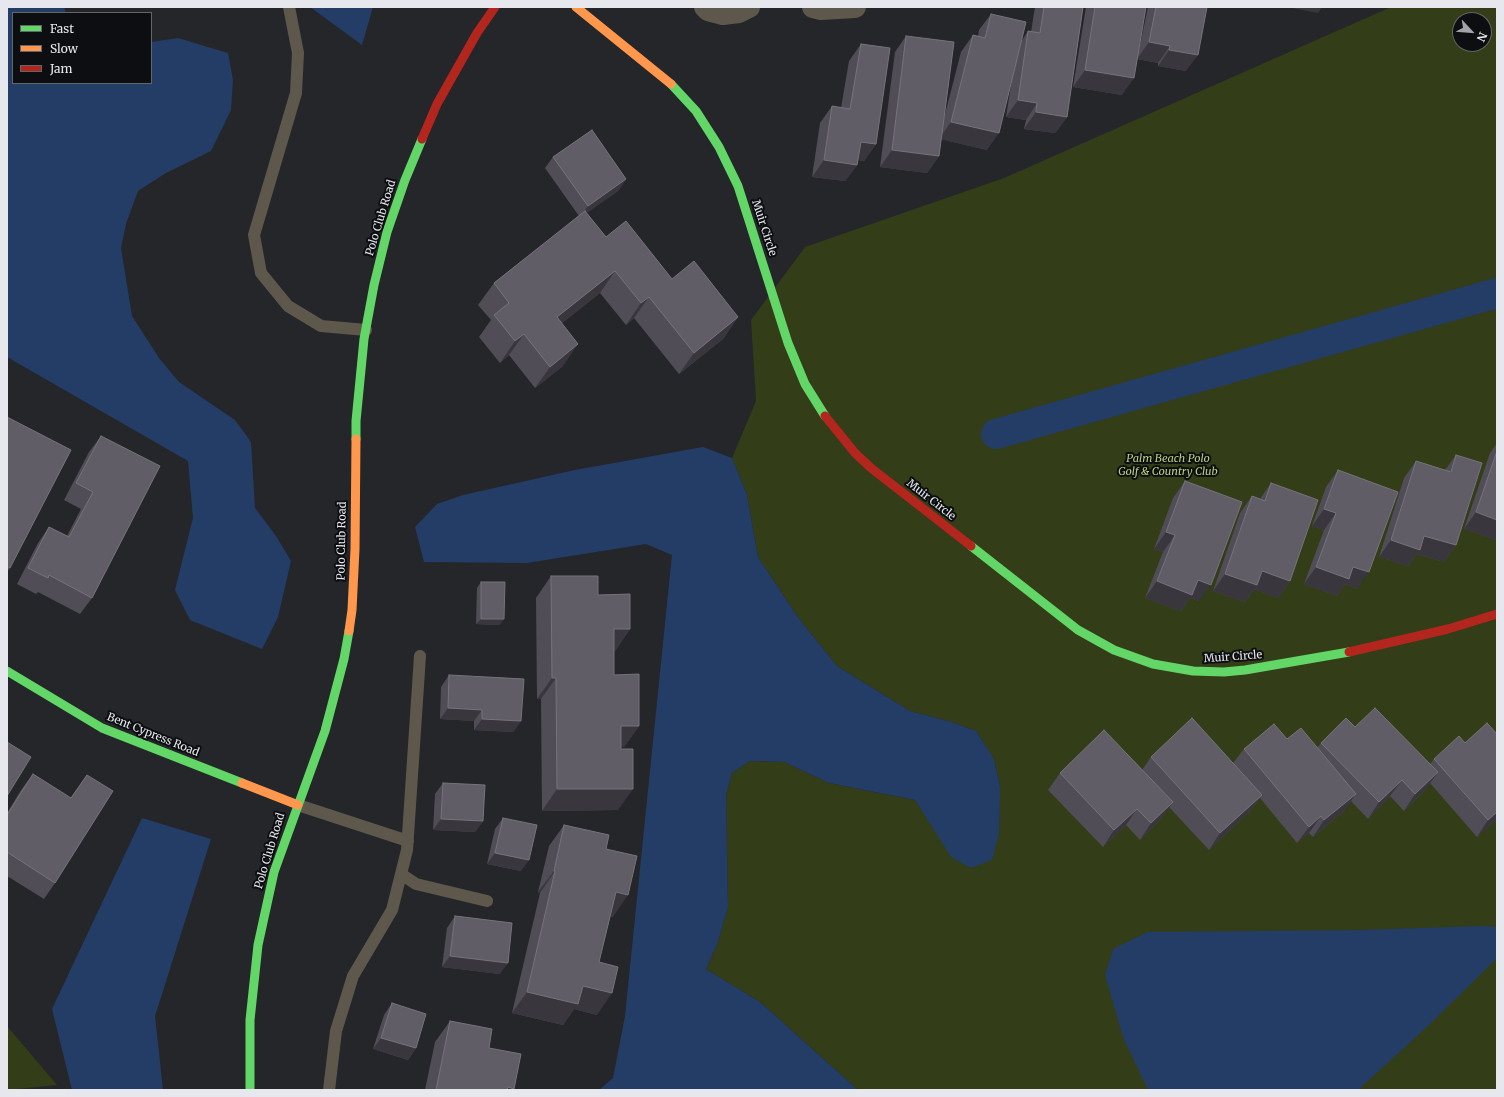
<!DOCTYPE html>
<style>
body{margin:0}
#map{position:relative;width:1504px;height:1097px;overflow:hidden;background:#25262a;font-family:Merriweather,serif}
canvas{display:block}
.frame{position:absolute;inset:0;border:8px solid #e7e8ed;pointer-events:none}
.legend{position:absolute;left:12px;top:12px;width:140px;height:72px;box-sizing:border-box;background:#0d0e11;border:1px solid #646569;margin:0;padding:5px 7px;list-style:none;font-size:12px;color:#e7e8ed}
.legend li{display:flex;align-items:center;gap:8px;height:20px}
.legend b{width:20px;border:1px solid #646569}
.north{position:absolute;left:1452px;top:12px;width:40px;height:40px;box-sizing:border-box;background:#0d0e11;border:1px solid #646569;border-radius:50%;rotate:116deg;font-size:11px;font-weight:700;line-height:16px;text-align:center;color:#e7e8ed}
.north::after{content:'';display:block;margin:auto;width:14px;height:18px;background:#a3a4a9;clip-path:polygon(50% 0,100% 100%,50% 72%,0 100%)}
</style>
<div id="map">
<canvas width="1504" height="1097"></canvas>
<div class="frame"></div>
<ul class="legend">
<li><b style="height:5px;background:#63d668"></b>Fast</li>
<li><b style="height:5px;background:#ff974d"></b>Slow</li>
<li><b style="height:5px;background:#b3261e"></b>Jam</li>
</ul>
<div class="north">N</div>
</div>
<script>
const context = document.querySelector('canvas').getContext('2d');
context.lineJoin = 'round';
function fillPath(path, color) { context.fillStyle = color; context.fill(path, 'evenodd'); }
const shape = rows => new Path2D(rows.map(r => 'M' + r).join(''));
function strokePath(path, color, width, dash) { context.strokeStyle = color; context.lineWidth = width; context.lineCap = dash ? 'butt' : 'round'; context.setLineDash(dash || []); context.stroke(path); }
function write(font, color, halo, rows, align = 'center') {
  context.font = font + ' Merriweather,serif'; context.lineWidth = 4; context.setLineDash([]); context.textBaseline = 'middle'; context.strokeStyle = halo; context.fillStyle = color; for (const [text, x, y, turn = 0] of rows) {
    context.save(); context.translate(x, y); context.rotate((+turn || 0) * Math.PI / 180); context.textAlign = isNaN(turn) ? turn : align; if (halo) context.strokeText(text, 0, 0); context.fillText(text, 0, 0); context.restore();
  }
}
const green = shape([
 [1391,7,1497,7,1497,1090,858,1090,760,1002,706,969,718,942,728,907,726,795,732,773,750,761,784,762,829,783,915,800,933,827,1000,787,994,759,976,731,952,722,910,711,837,666,797,616,758,557,747,495,732,458,756,401,751,320,805,247,1004,178],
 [1460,20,1484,20,1484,44,1460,44],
 [7,1026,57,1085,7,1090]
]);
const water = shape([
 [7,7,64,7,66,13,13,13,13,83,151,83,151,42,178,38,228,53,233,80,231,110,211,151,166,173,138,191,126,224,121,248,132,316,159,358,179,382,235,420,251,442,255,508,276,536,291,561,278,617,262,649,190,620,175,590,193,518,188,461,7,357],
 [310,7,373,7,362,45],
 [703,447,732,458,747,495,758,557,797,616,837,666,910,711,952,722,976,731,994,759,1000,787,999,833,992,860,971,868,951,857,915,800,829,783,784,762,750,761,732,773,726,795,728,907,718,942,706,969,760,1002,858,1090,599,1090,613,1078,625,1016,672,555,646,544,527,563,424,562,415,527,437,504,463,495,575,470],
 [142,818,211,839,155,1016,163,1090,72,1090,52,1009],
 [1484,926,1497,927,1497,958,1431,1023,1358,1090,1148,1090,1123,1037,1105,975,1113,949,1148,932,1358,930]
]);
const canal = shape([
 [996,434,1497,293]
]);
const lane = shape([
 [289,7,298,53,296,93,254,235,261,273,288,306,321,326,366,330],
 [298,805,408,841],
 [401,874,416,884,487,901],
 [329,1090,336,1031,353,976,392,910,407,850,420,656]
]);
const street = shape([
 [705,7,708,10,723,14,739,12,749,7],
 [813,7,821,9,855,7]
]);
const fast = shape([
 [671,84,696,111,719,147,738,186,788,343,805,384,825,416],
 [356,439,356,421,364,339,374,285,387,232,405,180,422,139],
 [971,546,1078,630,1114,650,1153,664,1193,671,1224,672,1245,670,1349,652],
 [7,671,102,728,242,783],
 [250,1090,250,1020,258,945,274,872,325,731,344,659,349,631]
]);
const slow = shape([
 [576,7,671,84],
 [349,631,352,610,355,549,356,439],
 [242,783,298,805]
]);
const jam = shape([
 [422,139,437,104,477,33,495,7],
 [825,416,855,453,871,468,971,546],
 [1349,652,1448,629,1497,614]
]);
const wall = shape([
 [1035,7,1083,7,1067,117,1055,133,1024,129,1026,120,1006,117,1012,79,987,150,941,139,939,156,927,173,880,167,895,52,906,36,943,122,961,52,973,35,978,36,979,30,991,14,1021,42,1028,31,1031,32],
 [1086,7,1146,7,1122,95,1073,87],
 [1148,7,1207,7,1186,71,1158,66,1158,63,1137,59],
 [861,44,876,144,864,161,858,160,857,165,845,181,812,177,820,123,832,106,841,108,849,61],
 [553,157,626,179,618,191,586,213,606,237,672,279,738,317,723,339,679,374,634,318,626,325,600,293,562,323,563,366,535,388,509,355,500,363,479,337,491,320,478,305,494,283,579,216,545,168],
 [7,417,10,568,7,572],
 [101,436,92,598,80,614,38,592,36,594,17,584,38,543,49,527,67,536,81,509,64,500,89,452],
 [1497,443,1497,540,1464,529,1490,453],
 [1456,455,1456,545,1444,562,1417,554,1408,566,1379,557,1404,478,1416,461,1445,470],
 [1338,470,1357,589,1345,584,1337,596,1304,584,1324,530,1312,526,1326,487],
 [1185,481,1199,601,1190,598,1181,611,1145,598,1163,552,1154,549,1173,498],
 [1271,483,1290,581,1278,598,1254,589,1245,602,1213,591,1240,513,1252,496,1260,499],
 [551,576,598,595,630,629,615,651,614,651,614,675,639,726,624,747,621,747,618,810,542,811,541,699,537,699,536,598],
 [481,582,500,625,476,624,477,588],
 [449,675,521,721,513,732,474,730,474,721,440,719,441,687],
 [1355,727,1430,764,1434,759,1465,743,1497,734,1497,819,1477,837,1430,783,1426,789,1404,811,1390,796,1368,819,1351,801,1344,811,1313,837,1309,833,1297,843,1260,798,1250,811,1209,850,1169,807,1161,819,1140,840,1126,825,1103,847,1048,790,1060,773,1142,770,1151,757,1233,763,1244,749,1287,739,1317,748,1321,743],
 [33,774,71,798,87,775,55,883,44,899,7,876,7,813,21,790],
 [443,783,483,821,475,832,433,830,435,794],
 [503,818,521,871,487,864,495,829],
 [564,825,606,849,613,917,610,916,599,962,597,1015,574,1009,563,1025,512,1013,540,893,538,892,549,846],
 [455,916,500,974,442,967,447,928],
 [392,1003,416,1048,408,1060,373,1049,384,1015],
 [450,1021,489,1048,513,1090,425,1090,435,1042]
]);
const shadedWall = shape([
 [1287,7,1322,7,1318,13],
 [1149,42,1170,46,1158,63,1137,59],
 [1169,50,1198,55,1186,71,1158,66],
 [1085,70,1134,78,1122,95,1073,87],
 [1018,100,1037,103,1026,120,1006,117],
 [1036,112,1067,117,1055,133,1024,129],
 [951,122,999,133,987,150,939,139],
 [861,142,876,144,864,161,849,158],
 [892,150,939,156,927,173,880,167],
 [824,160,857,165,845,181,812,177],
 [626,179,618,191,580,218,588,206],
 [615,271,600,293,542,339,557,317],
 [649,297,634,318,626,325,641,303],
 [738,317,723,339,679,374,694,353],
 [524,334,509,355,500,363,515,341],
 [578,344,563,366,535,388,550,367],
 [1324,509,1336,513,1324,530,1312,526],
 [1476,512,1497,520,1497,540,1464,529],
 [1166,532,1175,535,1163,552,1154,549],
 [1424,536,1456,545,1444,562,1417,554,1408,566,1379,557,1391,540],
 [1316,567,1353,567,1369,572,1357,589,1345,584,1337,596,1304,584],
 [1262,571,1290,581,1278,598,1254,589,1245,602,1213,591,1225,574],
 [1198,580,1211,585,1199,601,1190,598,1181,611,1145,598,1157,581],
 [481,619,504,619,500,625,476,624],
 [614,629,630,629,615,651,599,651],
 [552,678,556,678,541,699,537,699],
 [448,708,482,710,474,721,440,719],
 [482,719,521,721,513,732,474,730],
 [621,726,639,726,624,747,606,747],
 [1438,772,1426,789,1404,811,1415,794],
 [1402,780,1390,796,1368,819,1379,802],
 [557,789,633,789,618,810,542,811],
 [1356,794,1344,811,1313,837,1324,820],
 [1262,795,1250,811,1209,850,1220,833],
 [1173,802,1161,819,1140,840,1151,823],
 [1137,809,1126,825,1103,847,1114,830],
 [1497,812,1497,819,1477,837,1488,820],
 [1321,816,1309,833,1297,843,1309,827],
 [441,819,483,821,475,832,433,830],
 [495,853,529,860,521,871,487,864],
 [554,871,555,871,540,893,538,892],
 [616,892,628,895,613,917,601,914],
 [450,956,508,963,500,974,442,967],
 [583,986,612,993,597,1015,574,1009,563,1025,512,1013,527,992],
 [381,1038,416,1048,408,1060,373,1049],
 [508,1087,514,1089,513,1090,506,1090]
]);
const building = shape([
 [1044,7,1083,7,1067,117,1036,112,1037,103,1018,100,1028,31,1040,33,1044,7],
 [1095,7,1146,7,1134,78,1085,70,1095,7],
 [1156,7,1207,7,1198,55,1169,50,1170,46,1149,42,1156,7],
 [991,14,1026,22,999,133,951,122,973,35,985,38,991,14],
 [906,36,954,42,939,156,892,150,906,36],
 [861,44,890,48,876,144,861,142,857,165,824,160,832,106,850,109,861,44],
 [592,130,626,179,588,206,553,157,592,130],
 [585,211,606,237,626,221,672,279,694,261,738,317,694,353,649,297,641,303,615,271,557,317,578,344,550,367,524,334,515,341,494,315,509,303,494,283,585,211],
 [7,417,71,450,10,568,7,566,7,417],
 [101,436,160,466,92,598,49,575,48,578,28,568,49,527,69,537,93,492,76,483,101,436],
 [1497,451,1497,520,1476,512,1497,451],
 [1456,455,1482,463,1456,545,1424,536,1420,550,1391,540,1416,461,1451,472,1456,455],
 [1338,470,1398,492,1369,572,1353,567,1349,579,1316,567,1336,513,1324,509,1338,470],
 [1185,481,1242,502,1211,585,1198,580,1192,595,1157,581,1175,535,1166,532,1185,481],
 [1271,483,1318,500,1290,581,1262,571,1257,585,1225,574,1252,496,1265,501,1271,483],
 [551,576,598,576,598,595,630,594,630,629,614,629,614,675,639,674,639,726,621,726,621,749,633,749,633,789,557,789,556,678,552,678,551,576],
 [481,582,505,582,504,619,481,619,481,582],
 [449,675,524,679,521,721,482,719,482,710,448,708,449,675],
 [1375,708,1438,772,1415,794,1402,780,1379,802,1321,743,1346,718,1355,727,1375,708],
 [1192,718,1262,795,1220,833,1151,757,1192,718],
 [1487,723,1497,734,1497,812,1488,820,1434,759,1459,736,1465,743,1487,723],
 [1274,724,1287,739,1301,728,1356,794,1324,820,1321,816,1309,827,1244,749,1274,724],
 [1104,730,1173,802,1151,823,1137,809,1114,830,1060,773,1104,730],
 [7,742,31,757,7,796,7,742],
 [33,774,71,798,87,775,113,791,55,883,7,852,7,815,33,774],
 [443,783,485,785,483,821,441,819,443,783],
 [503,818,537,825,529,860,495,853,503,818],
 [564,825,609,835,606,849,637,856,628,895,616,892,599,962,618,967,612,993,583,986,578,1004,527,992,555,871,554,871,564,825],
 [455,916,512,923,508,963,450,956,455,916],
 [392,1003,426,1014,416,1048,381,1038,392,1003],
 [450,1021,492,1029,489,1048,521,1054,514,1089,508,1087,507,1090,436,1090,450,1021]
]);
const streetNames = [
 ["Polo Club Road",381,218,-73],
 ["Muir Circle",764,228,72],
 ["Muir Circle",931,500,38],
 ["Polo Club Road",342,541,-89],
 ["Muir Circle",1233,657,-4],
 ["Bent Cypress Road",153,735,22],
 ["Polo Club Road",270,851,-73]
];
const parkNames = [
 ["Palm Beach Polo",1168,459],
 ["Golf & Country Club",1168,472]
];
fillPath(green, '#333d17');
fillPath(water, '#233d66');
strokePath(canal, '#233d66', 30);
strokePath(lane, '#5e584c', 12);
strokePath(street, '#5e584c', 22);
strokePath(fast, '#63d668', 9);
strokePath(slow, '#ff974d', 9);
strokePath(jam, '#b3261e', 9);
fillPath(wall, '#514d57');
fillPath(shadedWall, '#39363e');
fillPath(building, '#615d67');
strokePath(building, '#76737c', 1);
write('11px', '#e7e8ed', '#0d0e11', streetNames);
write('italic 11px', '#b7d17c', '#0d0e11', parkNames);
</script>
